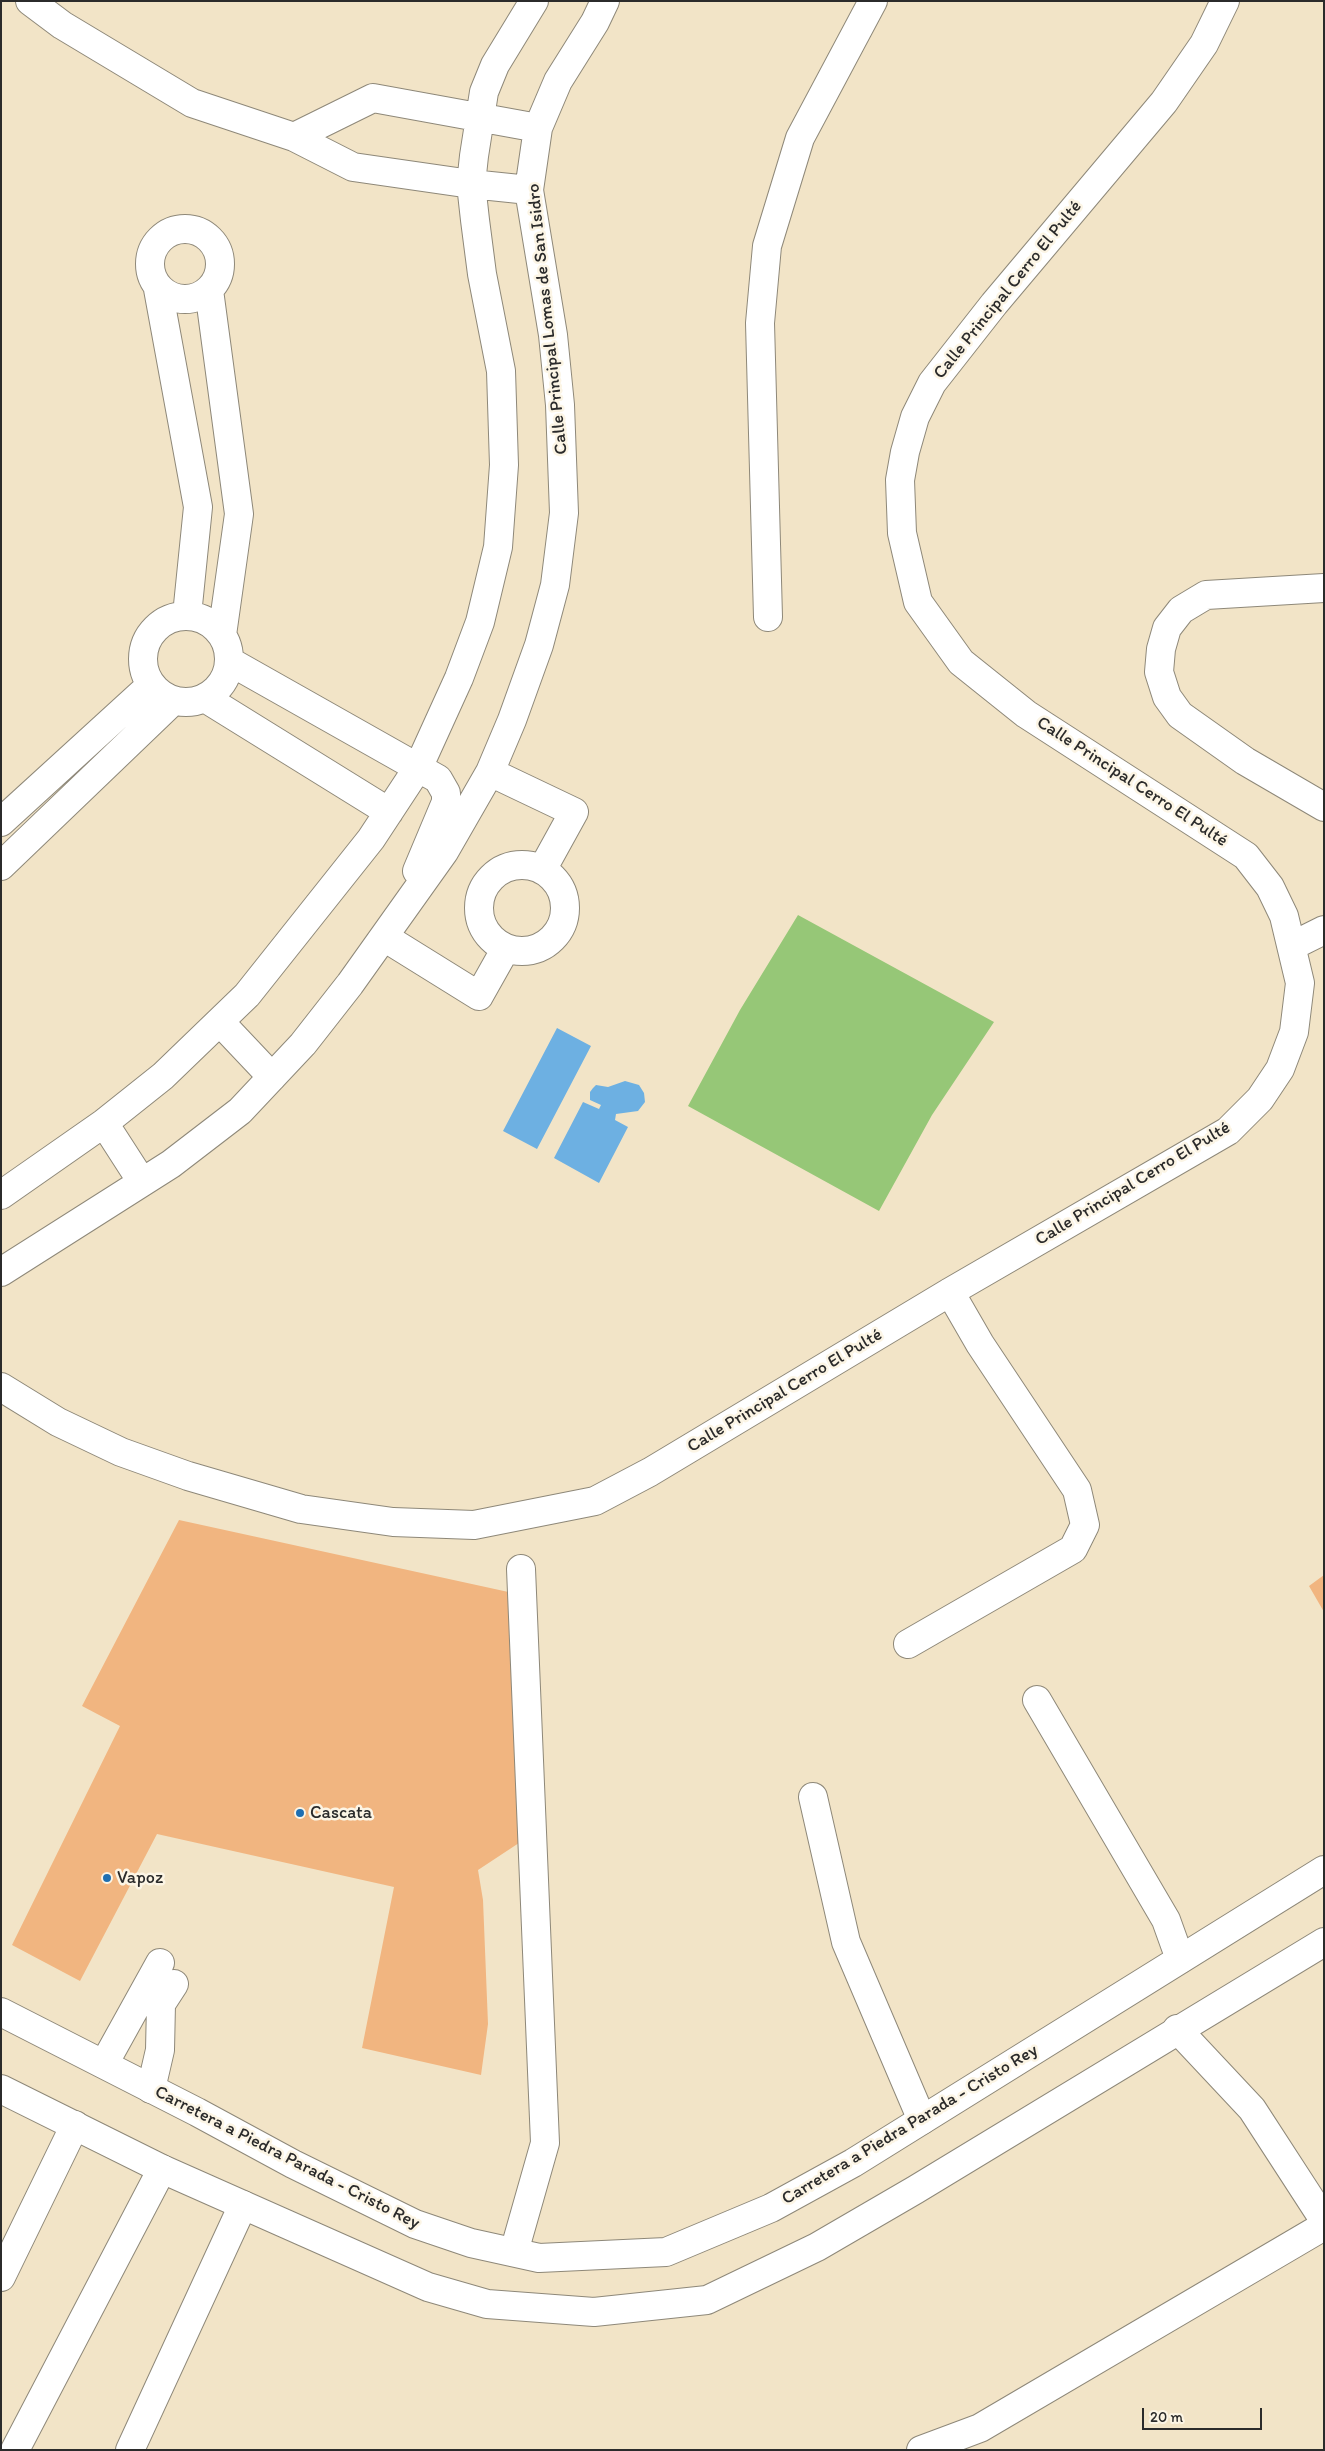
<!DOCTYPE html>
<meta charset="utf-8">
<style>
body{margin:0}
#map{position:relative;width:1325px;height:2451px;overflow:hidden;background:#f2e4c7;font-family:Itim,sans-serif}
canvas{display:block}
.frame{position:absolute;inset:0;border:2px solid #2b2b2b;pointer-events:none}
.scale{position:absolute;left:1142px;top:2408px;width:120px;height:22px;box-sizing:border-box;border:2px solid #2b2b2b;border-top:0;padding-left:6px;font-size:15px;line-height:18px;white-space:nowrap;color:#2b2b2b;-webkit-text-stroke:4px #fcf5e5;paint-order:stroke}
</style>
<div id="map">
<canvas width="1325" height="2451"></canvas>
<div class="frame"></div>
<div class="scale">20 m</div>
</div>
<script>
const context = document.querySelector('canvas').getContext('2d');
context.lineJoin = 'round';
function fillPath(path, color) { context.fillStyle = color; context.fill(path, 'evenodd'); }
const shape = rows => new Path2D(rows.map(r => 'M' + r).join(''));
function strokePath(path, color, width, dash) { context.strokeStyle = color; context.lineWidth = width; context.lineCap = dash ? 'butt' : 'round'; context.setLineDash(dash || []); context.stroke(path); }
function write(font, color, halo, rows, align = 'center') {
  context.font = font + ' Itim,sans-serif'; context.lineWidth = 5; context.setLineDash([]); context.textBaseline = 'middle'; context.strokeStyle = halo; context.fillStyle = color; for (const [text, x, y, turn = 0] of rows) {
    context.save(); context.translate(x, y); context.rotate((+turn || 0) * Math.PI / 180); context.textAlign = isNaN(turn) ? turn : align; if (halo) context.strokeText(text, 0, 0); context.fillText(text, 0, 0); context.restore();
  }
}
const green = shape([
 [798,915,994,1022,932,1115,879,1211,688,1106,740,1010]
]);
const water = shape([
 [557,1028,591,1046,537,1149,503,1131],
 [625,1081,639,1085,644,1093,645,1102,638,1111,616,1114,615,1120,628,1127,599,1183,554,1158,583,1102,599,1109,601,1105,590,1100,590,1092,593,1088,596,1085,608,1087]
]);
const building = shape([
 [179,1520,513,1593,525,1839,478,1870,483,1900,488,2024,481,2075,362,2048,394,1887,157,1834,80,1981,12,1945,120,1726,82,1706],
 [1324,1575,1324,1612,1309,1586]
]);
const minor = shape([
 [30,1,62,25,192,103,294,137,353,167,471,184,529,190],
 [294,137,373,98,538,128],
 '150 264a35 35 0 1 1 70 0a35 35 0 1 1-70 0Z',
 [158,289,198,507,187,615],
 [209,290,239,514,222,635],
 [1324,588,1206,595,1181,610,1167,628,1161,649,1159,672,1167,697,1180,715,1245,761,1324,807],
 '143 659a43 43 0 1 1 86 0a43 43 0 1 1-86 0Z',
 [768,617,760,323,767,246,800,138,873,1],
 [229,661,438,779,446,793,446,802,417,871],
 [205,698,389,812],
 [490,772,574,812,542,870],
 [1,822,151,685],
 '479 908a43 43 0 1 1 86 0a43 43 0 1 1-86 0Z',
 [1,866,173,701],
 [384,937,479,996,506,948],
 [1292,946,1324,930],
 [220,1022,272,1077],
 [104,1123,142,1182],
 [1,1195,104,1123,163,1076,247,995,371,839,419,766,459,678,480,622,498,547,504,465,501,371,482,274,475,220,471,184,474,156,484,92,495,65,534,1],
 [1,1272,171,1164,240,1111,303,1044,350,984,444,852,490,772,512,720,539,645,555,585,564,513,560,405,553,335,529,190,538,128,558,81,595,22,605,1],
 [1,1387,58,1422,121,1452,188,1476,301,1509,393,1522,474,1525,595,1501,650,1472,950,1292,1228,1131,1260,1099,1280,1069,1294,1032,1300,983,1284,916,1270,887,1246,856,1026,714,961,662,918,602,902,533,900,480,905,452,915,417,932,383,994,304,1164,102,1204,44,1225,1],
 [908,1644,1073,1549,1085,1525,1077,1490,980,1344,950,1292],
 [1037,1700,1166,1920,1180,1959],
 [813,1797,846,1942,922,2120],
 [1177,2029,1252,2109,1324,2220],
 [104,2064,160,1963],
 [151,2089,160,2050,161,2004,174,1984],
 [514,2252,545,2143,521,1569],
 [1,2277,75,2125],
 [15,2450,162,2169],
 [130,2450,243,2205],
 [921,2450,980,2428,1324,2226]
]);
const major = shape([
 [1,2012,197,2112,293,2164,415,2224,471,2243,539,2258,666,2252,771,2208,853,2163,1324,1870],
 [1,2089,162,2169,428,2287,487,2304,594,2312,707,2300,817,2247,915,2190,1324,1942]
]);
const markers = [
 [300,1813,5,"#1f6fb2"],
 [107,1878,5,"#1f6fb2"]
];
const streetNames = [
 ["Calle Principal Cerro El Pulté",1008,290,-51],
 ["Calle Principal Lomas de San Isidro",548,319,-96],
 ["Calle Principal Cerro El Pulté",1132,782,33],
 ["Calle Principal Cerro El Pulté",1133,1184,-31],
 ["Calle Principal Cerro El Pulté",785,1391,-31],
 ["Carretera a Piedra Parada - Cristo Rey",910,2125,-31],
 ["Carretera a Piedra Parada - Cristo Rey",287,2158,27]
];
const poiNames = [
 ["Cascata",310,1813],
 ["Vapoz",117,1878]
];
fillPath(green, '#96c777');
fillPath(water, '#6db0e2');
fillPath(building, '#f1b580');
strokePath(minor, '#8e8879', 30);
strokePath(major, '#8e8879', 30);
strokePath(minor, '#fff', 28);
strokePath(major, '#fff', 28);
for (const [x, y, r, color] of markers) { const dot = new Path2D(); dot.arc(x, y, r, 0, 2 * Math.PI); context.fillStyle = color; context.fill(dot); strokePath(dot, '#fcf5e5', 2); }
write('18px', '#2b2b2b', '#fcf5e5', streetNames);
write('18px', '#2b2b2b', '#fcf5e5', poiNames, 'left');
</script>
